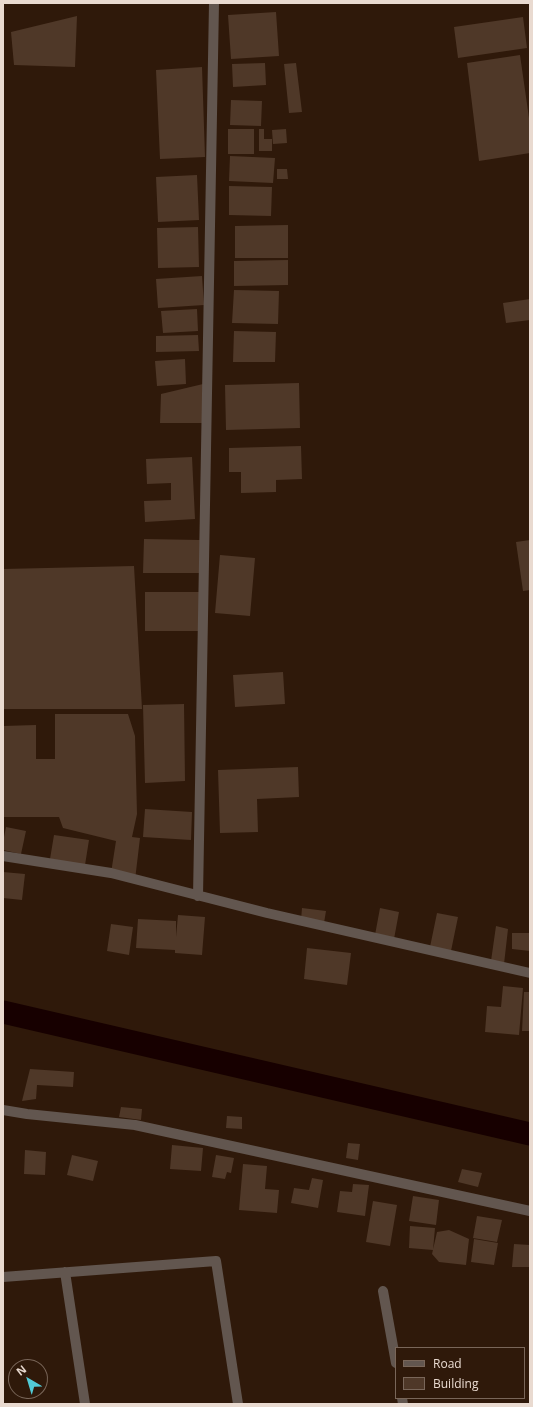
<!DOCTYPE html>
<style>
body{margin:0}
#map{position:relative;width:533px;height:1407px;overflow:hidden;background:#2f190a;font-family:"Open Sans",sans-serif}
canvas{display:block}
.frame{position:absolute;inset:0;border:4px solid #e9dad0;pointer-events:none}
.legend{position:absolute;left:395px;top:1347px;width:130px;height:52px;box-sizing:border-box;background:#2f190a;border:1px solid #796659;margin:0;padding:5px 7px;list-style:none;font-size:12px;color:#e9dad0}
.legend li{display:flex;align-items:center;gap:8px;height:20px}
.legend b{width:20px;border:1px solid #796659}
.north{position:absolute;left:8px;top:1359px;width:40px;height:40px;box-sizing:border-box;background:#2f190a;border:1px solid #796659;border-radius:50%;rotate:322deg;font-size:11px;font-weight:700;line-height:16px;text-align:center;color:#e9dad0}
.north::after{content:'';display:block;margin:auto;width:14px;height:18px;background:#52cbd7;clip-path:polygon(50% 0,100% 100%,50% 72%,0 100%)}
</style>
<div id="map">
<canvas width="533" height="1407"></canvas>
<div class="frame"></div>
<ul class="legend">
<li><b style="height:5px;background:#62564f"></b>Road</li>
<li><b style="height:11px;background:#4f3828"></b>Building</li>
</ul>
<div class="north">N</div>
</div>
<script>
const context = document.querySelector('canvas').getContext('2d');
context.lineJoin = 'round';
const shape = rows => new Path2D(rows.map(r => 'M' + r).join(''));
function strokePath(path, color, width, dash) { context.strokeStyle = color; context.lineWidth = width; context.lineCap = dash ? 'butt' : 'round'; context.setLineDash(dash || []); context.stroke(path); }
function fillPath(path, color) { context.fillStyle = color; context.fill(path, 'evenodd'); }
const canal = shape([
 [3,1012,530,1134]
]);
const building = shape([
 [276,12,279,56,231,59,228,15],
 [77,16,75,67,14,65,11,32],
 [523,17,527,48,458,58,454,27],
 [520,55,530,125,530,153,479,161,467,63],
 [265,63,266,85,233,87,232,64],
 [296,63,302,112,289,113,284,64],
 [202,67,205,157,160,159,156,70],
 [231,100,262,101,261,126,230,125],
 [228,129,254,129,254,154,228,154],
 [259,129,264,129,264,139,272,139,272,151,259,151],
 [286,129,287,143,273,144,272,130],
 [230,156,275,158,273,183,229,181],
 [277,169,287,169,288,179,277,179],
 [197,175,199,220,158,222,156,177],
 [229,186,272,187,271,216,229,215],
 [288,225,288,258,235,258,235,226],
 [198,227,199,267,158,268,157,228],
 [288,260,288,285,234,286,234,261],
 [202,276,204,305,158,308,156,279],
 [234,290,279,291,278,324,232,323],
 [530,299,530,320,506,323,503,303],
 [197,309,198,331,163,333,161,311],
 [234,331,276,332,275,362,233,362],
 [198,335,199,351,156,352,156,336],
 [185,359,186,384,157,386,155,361],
 [299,383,300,428,226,430,225,385],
 [203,384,202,423,160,423,161,394],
 [301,446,302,479,276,480,276,492,241,493,241,472,229,472,229,448],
 [192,457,195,519,145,522,144,501,171,500,171,483,147,484,146,459],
 [144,539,200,540,200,573,143,573],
 [530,540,530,590,523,591,516,542],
 [220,555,255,558,250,616,215,613],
 [134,566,142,709,3,709,3,569],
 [145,592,199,592,199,631,145,631],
 [283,672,285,704,235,707,233,675],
 [184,704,185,781,145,783,143,705],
 [55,714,128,714,135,736,137,814,132,837,140,838,135,880,111,873,116,841,63,828,59,817,3,817,3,726,36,725,36,759,55,759],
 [298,767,299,797,257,799,258,832,220,833,218,770],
 [145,809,192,812,191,840,143,837],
 [6,827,26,831,21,854,3,850,3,842],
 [54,835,89,840,85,865,50,859],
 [3,872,25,874,22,900,3,898],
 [302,908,326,911,324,923,301,920],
 [380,908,399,912,394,939,375,935],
 [437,913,458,917,451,951,430,947],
 [178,915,205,917,202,955,175,953,175,950,136,948,138,919,176,921,176,937],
 [111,924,133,927,129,955,107,951],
 [496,926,508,929,504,964,491,961],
 [512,933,530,933,530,951,512,949],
 [307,948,351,953,347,985,304,979],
 [503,986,523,988,519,1035,485,1032,487,1006,501,1007],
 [524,992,530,992,530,1031,522,1031],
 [30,1069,74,1072,73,1087,37,1085,36,1099,22,1101],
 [121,1107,142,1109,141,1120,119,1117],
 [227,1116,242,1117,242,1129,226,1128],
 [348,1143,360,1144,358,1160,346,1158],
 [172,1145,203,1148,201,1171,170,1169],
 [25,1150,46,1152,45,1175,24,1174],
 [72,1155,98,1161,93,1181,67,1175],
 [216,1155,234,1158,231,1173,227,1172,225,1179,212,1177],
 [243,1164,267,1166,265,1189,279,1190,277,1213,239,1210],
 [462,1169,482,1173,478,1187,458,1182],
 [312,1178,323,1180,318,1208,291,1203,294,1188,309,1190],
 [353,1184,369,1185,365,1216,337,1212,340,1191,352,1192],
 [413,1196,439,1200,436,1225,409,1221],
 [373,1201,397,1205,390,1246,366,1242],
 [477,1216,502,1220,497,1242,473,1238],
 [410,1226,435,1228,433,1250,409,1248],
 [449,1230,469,1239,466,1265,439,1262,432,1254,437,1232],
 [474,1239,498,1243,494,1265,471,1262],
 [514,1244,530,1245,530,1267,512,1267]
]);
const minor = shape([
 [3,856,111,873,267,913,530,973],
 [198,896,214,3],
 [65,1272,85,1404],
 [3,1277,216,1261,238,1404],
 [383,1291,396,1363],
 [402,1398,403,1404]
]);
const tertiary = shape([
 [3,1110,27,1114,135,1125,530,1211]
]);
strokePath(canal, '#170000', 23);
fillPath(building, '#4f3828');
strokePath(minor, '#62564f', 10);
strokePath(tertiary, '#62564f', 10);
</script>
